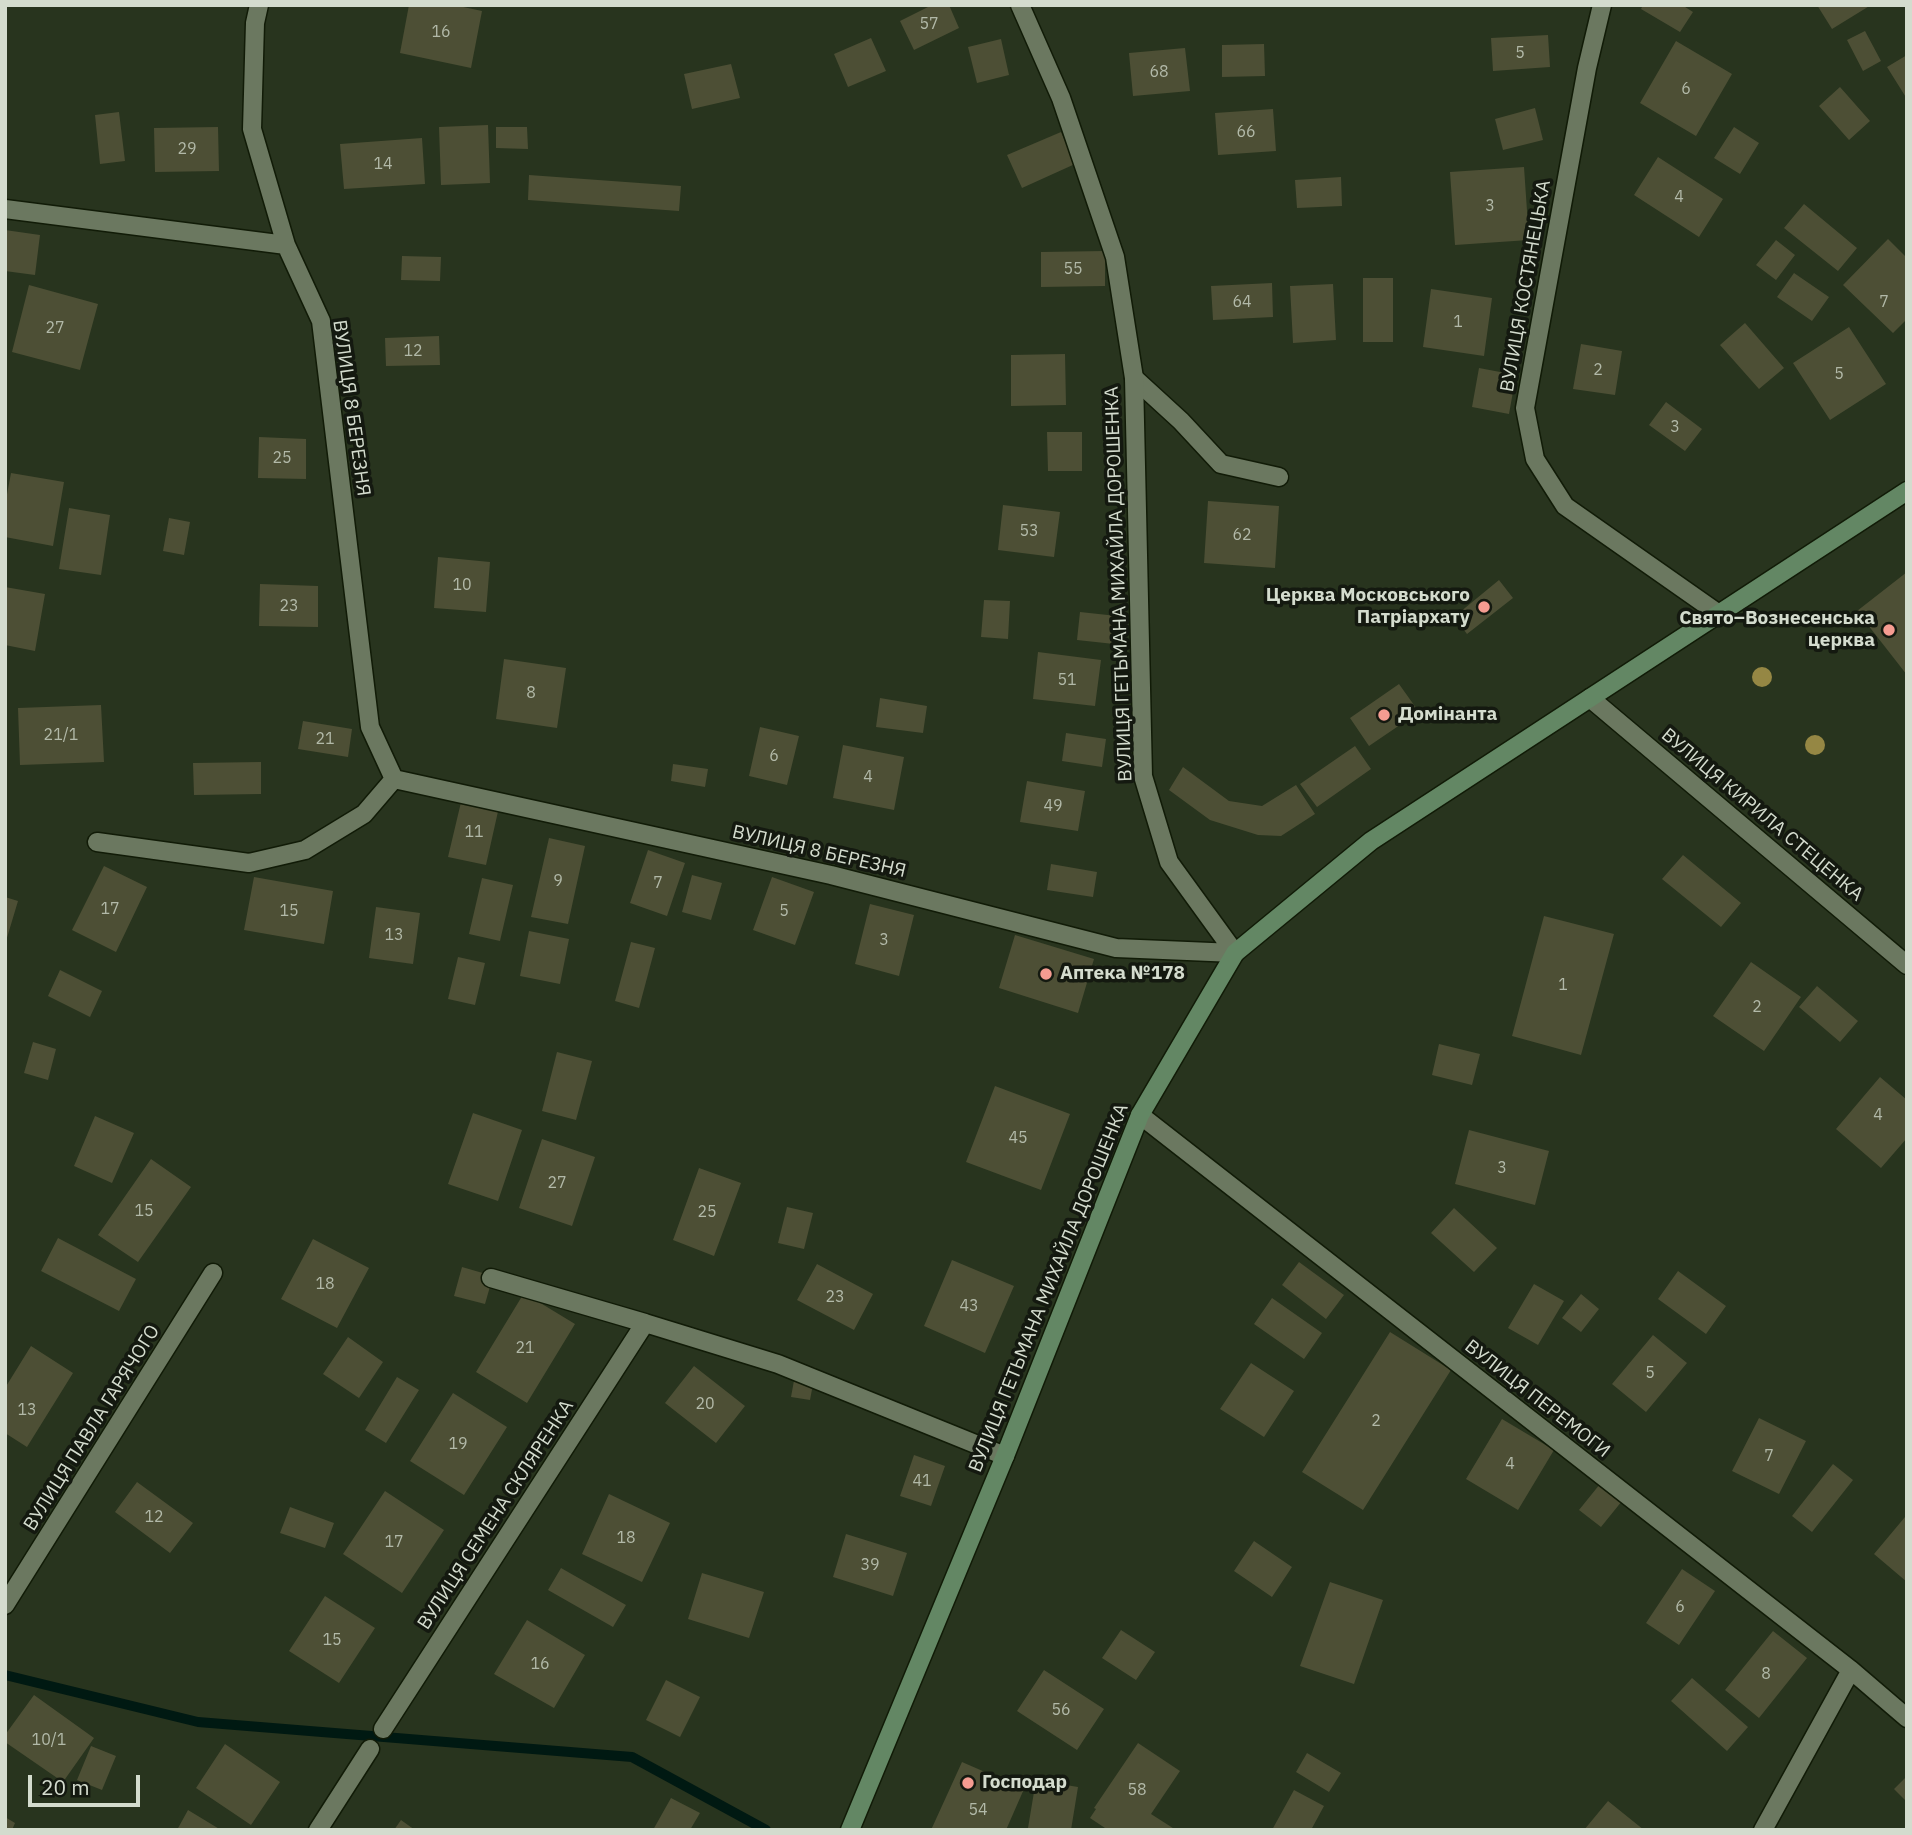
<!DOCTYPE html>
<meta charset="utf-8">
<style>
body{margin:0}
#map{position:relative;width:1912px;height:1835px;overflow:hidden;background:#28341e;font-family:"IBM Plex Sans",sans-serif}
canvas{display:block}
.frame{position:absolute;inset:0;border:7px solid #d4dcce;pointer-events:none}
.scale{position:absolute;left:28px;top:1775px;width:112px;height:32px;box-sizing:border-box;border:4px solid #d4dcce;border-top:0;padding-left:9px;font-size:21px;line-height:24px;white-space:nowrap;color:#d4dcce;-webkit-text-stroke:5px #141910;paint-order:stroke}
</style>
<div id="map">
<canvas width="1912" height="1835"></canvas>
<div class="frame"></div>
<div class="scale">20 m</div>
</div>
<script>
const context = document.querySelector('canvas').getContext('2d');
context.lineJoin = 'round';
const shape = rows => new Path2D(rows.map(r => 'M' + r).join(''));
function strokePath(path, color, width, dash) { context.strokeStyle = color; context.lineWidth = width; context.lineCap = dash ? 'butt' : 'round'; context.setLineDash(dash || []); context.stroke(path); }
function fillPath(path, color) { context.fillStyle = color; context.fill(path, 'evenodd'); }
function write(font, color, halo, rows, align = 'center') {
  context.font = font + ' "IBM Plex Sans",sans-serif'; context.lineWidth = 7; context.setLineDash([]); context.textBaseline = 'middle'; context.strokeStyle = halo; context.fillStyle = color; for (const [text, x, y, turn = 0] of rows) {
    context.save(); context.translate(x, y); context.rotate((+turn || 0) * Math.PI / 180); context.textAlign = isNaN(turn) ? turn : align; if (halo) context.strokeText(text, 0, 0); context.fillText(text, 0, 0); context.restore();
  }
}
const stream = shape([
 [5,1675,198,1722,632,1757,766,1830]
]);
const building = shape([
 [409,5,454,5,482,11,471,68,400,53],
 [932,5,949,5,959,28,914,50,900,21],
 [1643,5,1682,5,1693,12,1680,32,1641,9],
 [1817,5,1871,5,1832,29],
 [1865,31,1881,61,1863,71,1847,40],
 [1548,35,1550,67,1493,71,1491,38],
 [871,38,886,71,848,87,834,54],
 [1001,39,1009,75,977,83,968,47],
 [1676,41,1732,74,1696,136,1640,103],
 [1264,44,1265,76,1222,77,1222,45],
 [1185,48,1190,91,1133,96,1129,53],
 [1907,55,1907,99,1887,67],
 [731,64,740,98,692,109,684,74],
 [1840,87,1870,121,1849,140,1819,106],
 [1535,108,1543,140,1503,150,1495,119],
 [1273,109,1276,151,1218,155,1215,113],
 [119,112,125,161,100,164,95,115],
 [488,125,490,183,441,185,439,127],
 [218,127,219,171,155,172,154,128],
 [496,127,527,127,528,149,496,148],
 [1734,127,1759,143,1740,174,1714,158],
 [1061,132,1075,164,1022,188,1007,155],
 [422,138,425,184,344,189,340,144],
 [1658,157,1723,199,1699,237,1634,195],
 [1524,167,1529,240,1455,245,1450,172],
 [529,175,681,186,679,211,528,200],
 [1341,177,1342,206,1297,208,1295,180],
 [1804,204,1857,248,1838,271,1784,228],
 [5,230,40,235,35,275,5,271],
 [1888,239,1907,258,1907,319,1893,333,1843,285],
 [1776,240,1795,255,1776,280,1756,265],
 [1105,251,1105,286,1041,287,1041,252],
 [402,256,441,257,440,281,401,280],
 [1794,273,1829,297,1812,321,1777,297],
 [1363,278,1393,278,1393,342,1363,342],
 [1272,283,1273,317,1213,320,1211,286],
 [1333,284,1336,340,1293,343,1290,286],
 [29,285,98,304,80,370,12,352],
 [1431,289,1492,298,1484,356,1423,347],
 [1745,323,1784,368,1759,389,1720,345],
 [1849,327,1886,384,1830,420,1793,363],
 [439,336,440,365,386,366,385,338],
 [1581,344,1622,351,1615,395,1573,389],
 [1065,354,1066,405,1011,406,1011,355],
 [1479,368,1516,375,1509,414,1472,407],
 [1666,402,1702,429,1685,451,1649,425],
 [1047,432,1082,432,1082,471,1048,471],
 [259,437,306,439,306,479,258,478],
 [11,473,64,482,53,546,5,537,5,505],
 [1208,501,1279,506,1275,568,1204,563],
 [1003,505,1060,512,1054,557,998,550],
 [69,508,110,515,101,575,59,569],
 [169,518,190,522,184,555,163,551],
 [438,557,490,562,486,612,434,608],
 [1907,572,1907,675,1857,611],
 [1499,580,1513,598,1467,634,1454,617],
 [260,584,318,586,318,627,259,626],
 [5,587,45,594,35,651,5,645],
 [984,600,1010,601,1008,639,981,637],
 [1080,612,1117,616,1114,644,1077,640],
 [1038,652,1101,660,1095,706,1033,699],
 [504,659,566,668,557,728,496,719],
 [1399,684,1419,712,1369,746,1350,718],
 [880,698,927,706,923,733,876,727],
 [101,705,104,762,20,765,18,708],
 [303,721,352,729,348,757,298,749],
 [760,727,799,736,787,785,749,776],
 [1066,733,1106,739,1102,767,1062,761],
 [843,745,904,757,894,810,833,798],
 [1355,746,1371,769,1317,807,1300,784],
 [261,762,261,794,194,795,193,763],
 [673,764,708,769,705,787,671,781],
 [1183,767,1229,801,1262,806,1296,785,1315,814,1281,836,1258,835,1210,820,1169,790],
 [1027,781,1085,791,1078,831,1020,822],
 [462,798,499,807,486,865,448,857],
 [549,838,585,846,568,924,531,917],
 [648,850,685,863,667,916,630,903],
 [1683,855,1741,903,1721,927,1662,879],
 [1051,864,1097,872,1093,897,1047,890],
 [104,866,147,887,116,952,72,930],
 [692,875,722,883,711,920,682,912],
 [254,877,333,891,324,944,244,930],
 [772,877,814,892,795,945,753,930],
 [482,878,513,885,500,941,469,934],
 [5,897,18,901,6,941,5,941],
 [870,904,914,915,899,976,855,964],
 [376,907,420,913,413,964,369,958],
 [1544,916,1614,934,1581,1055,1512,1036],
 [529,931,569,939,560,984,520,976],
 [1015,935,1094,959,1078,1013,999,988],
 [631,942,655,948,639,1008,615,1001],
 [458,957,485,963,475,1005,448,999],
 [1751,962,1801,997,1764,1051,1713,1016],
 [60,970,102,991,90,1017,48,996],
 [1817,986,1858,1021,1840,1042,1799,1007],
 [33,1042,56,1049,48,1080,24,1073],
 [1439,1044,1480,1054,1472,1085,1432,1075],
 [557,1052,592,1061,576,1120,542,1111],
 [1880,1077,1907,1100,1907,1138,1881,1168,1836,1129],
 [995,1086,1070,1114,1041,1190,966,1162],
 [473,1113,522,1130,498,1201,448,1184],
 [95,1116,134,1133,112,1183,74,1166],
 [1469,1130,1549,1151,1535,1205,1455,1184],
 [542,1139,595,1157,572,1226,519,1208],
 [151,1159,191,1187,138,1262,98,1235],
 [699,1168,741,1183,714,1256,673,1240],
 [787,1207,813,1213,804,1249,778,1243],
 [1454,1208,1497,1248,1474,1272,1431,1233],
 [58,1238,136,1279,119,1311,41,1271],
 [313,1239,369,1268,337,1328,281,1299],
 [952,1260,1014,1286,985,1353,924,1326],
 [1299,1262,1344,1295,1326,1319,1282,1285],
 [817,1264,873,1294,854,1330,797,1300],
 [462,1267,493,1276,485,1304,454,1296],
 [1678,1271,1726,1306,1706,1334,1658,1299],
 [1534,1284,1564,1301,1538,1345,1508,1328],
 [524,1293,575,1324,527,1403,476,1372],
 [1581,1294,1599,1309,1581,1332,1562,1318],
 [1272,1298,1322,1333,1304,1359,1254,1324],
 [1390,1332,1451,1370,1363,1510,1302,1472],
 [1653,1335,1687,1363,1646,1412,1612,1384],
 [348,1337,383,1362,359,1398,323,1374],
 [31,1346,73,1373,27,1447,5,1433,5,1388],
 [1251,1363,1294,1391,1264,1437,1220,1409],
 [797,1364,816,1368,810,1400,791,1397],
 [694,1366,745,1406,716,1443,665,1403],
 [397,1377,419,1390,386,1443,365,1430],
 [453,1393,507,1427,464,1495,410,1461],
 [1759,1418,1806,1441,1779,1494,1732,1471],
 [1502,1419,1554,1450,1518,1510,1466,1479],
 [914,1455,945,1466,931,1506,900,1496],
 [1833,1464,1853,1480,1812,1532,1792,1516],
 [137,1482,193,1523,170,1553,115,1512],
 [1600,1484,1622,1501,1601,1527,1579,1510],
 [385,1491,444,1530,402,1593,343,1554],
 [609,1494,670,1523,642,1582,582,1554],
 [290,1507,334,1523,325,1548,280,1533],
 [1905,1517,1907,1519,1907,1582,1874,1554],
 [846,1534,907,1553,893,1596,833,1577],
 [1254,1541,1292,1567,1272,1597,1234,1571],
 [561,1568,626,1605,613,1627,548,1590],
 [1682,1569,1715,1591,1679,1645,1646,1623],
 [702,1573,764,1592,749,1638,688,1619],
 [1330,1582,1383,1600,1354,1684,1300,1666],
 [325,1596,375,1628,339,1683,289,1651],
 [527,1620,585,1655,554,1708,494,1674],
 [1121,1630,1155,1652,1136,1680,1102,1658],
 [1773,1631,1807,1658,1759,1718,1725,1690],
 [1044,1670,1104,1709,1077,1750,1017,1711],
 [1692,1678,1748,1727,1727,1751,1671,1701],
 [666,1680,700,1697,680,1737,646,1720],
 [34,1695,94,1738,63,1782,5,1742,5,1735],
 [1138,1743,1180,1771,1151,1814,1176,1830,1108,1830,1090,1818,1096,1809,1094,1808],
 [225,1744,280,1782,251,1825,196,1788],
 [91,1746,116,1756,102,1790,77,1780],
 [1307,1753,1341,1773,1329,1792,1296,1772],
 [962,1762,1024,1789,1006,1830,931,1830],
 [1907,1776,1907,1802,1894,1789],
 [1036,1780,1078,1787,1071,1830,1028,1828],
 [1294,1790,1324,1806,1311,1830,1272,1830],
 [671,1798,700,1813,690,1830,653,1830],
 [1608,1801,1644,1830,1584,1830],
 [188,1810,221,1830,177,1830],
 [5,1817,15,1823,12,1830,5,1830],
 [401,1820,415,1830,394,1830]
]);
const lane = shape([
 [1134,378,1181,421,1221,464,1279,477]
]);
const street = shape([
 [259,5,255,23,252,129,286,245,321,321,370,727,394,779,831,875,1116,948,1235,953],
 [1020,5,1061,98,1115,257,1134,378,1143,776,1169,862,1235,953],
 [1602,5,1587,68,1525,408,1535,459,1565,506,1719,614],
 [5,209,286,245],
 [1590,698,1907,965],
 [97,842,249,863,305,850,364,814,394,779],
 [1140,1115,1851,1670,1907,1718],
 [491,1278,645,1323],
 [5,1605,213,1273],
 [383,1729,645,1323,778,1364,1005,1456],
 [318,1830,370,1749],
 [1763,1830,1851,1670]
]);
const secondary = shape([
 [850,1830,1005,1456,1140,1115,1235,953,1371,841,1907,491]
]);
const trees = [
 [1762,677],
 [1815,745]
];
const markers = [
 [1484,607,7,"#f59c91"],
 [1889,630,7,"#f59c91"],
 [1384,715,7,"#f59c91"],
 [1046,974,7,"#f59c91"],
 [968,1783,7,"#f59c91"]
];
const numberNames = [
 ["57",929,24],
 ["16",441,32],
 ["5",1520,53],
 ["68",1159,72],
 ["6",1686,89],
 ["66",1246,132],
 ["29",187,149],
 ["14",383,164],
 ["4",1679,197],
 ["3",1490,206],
 ["55",1073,269],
 ["64",1242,302],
 ["7",1884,302],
 ["1",1458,322],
 ["27",55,328],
 ["12",413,351],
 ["2",1598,370],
 ["5",1839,374],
 ["3",1675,427],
 ["25",282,458],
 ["53",1029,531],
 ["62",1242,535],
 ["10",462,585],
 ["23",289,606],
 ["51",1067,680],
 ["8",531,693],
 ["21/1",61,735],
 ["21",325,739],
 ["6",774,756],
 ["4",868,777],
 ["49",1053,806],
 ["11",474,832],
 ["9",558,881],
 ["7",658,883],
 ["17",110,909],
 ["15",289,911],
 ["5",784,911],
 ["13",394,935],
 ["3",884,940],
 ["1",1563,985],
 ["2",1757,1007],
 ["4",1878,1115],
 ["45",1018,1138],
 ["3",1502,1168],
 ["27",557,1183],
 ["15",144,1211],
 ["25",707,1212],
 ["18",325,1284],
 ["23",835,1297],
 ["43",969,1306],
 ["21",525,1348],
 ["5",1650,1373],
 ["20",705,1404],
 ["13",27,1410],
 ["2",1376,1421],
 ["19",458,1444],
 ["7",1769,1456],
 ["4",1510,1464],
 ["41",922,1481],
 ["12",154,1517],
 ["18",626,1538],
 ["17",394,1542],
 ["39",870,1565],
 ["6",1680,1607],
 ["15",332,1640],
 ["16",540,1664],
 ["8",1766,1674],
 ["56",1061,1710],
 ["10/1",49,1740],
 ["58",1137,1790],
 ["54",978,1810]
];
const streetNames = [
 ["ВУЛИЦЯ КОСТЯНЕЦЬКА",1526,286,-80],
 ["ВУЛИЦЯ 8 БЕРЕЗНЯ",351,408,82],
 ["ВУЛИЦЯ ГЕТЬМАНА МИХАЙЛА ДОРОШЕНКА",1119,584,-92],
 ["ВУЛИЦЯ КИРИЛА СТЕЦЕНКА",1762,815,40],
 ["ВУЛИЦЯ 8 БЕРЕЗНЯ",819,852,13],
 ["ВУЛИЦЯ ГЕТЬМАНА МИХАЙЛА ДОРОШЕНКА",1049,1288,-68],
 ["ВУЛИЦЯ ПЕРЕМОГИ",1537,1399,38],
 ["ВУЛИЦЯ ПАВЛА ГАРЯЧОГО",92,1428,-58],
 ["ВУЛИЦЯ СЕМЕНА СКЛЯРЕНКА",496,1515,-57]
];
const poiNames = [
 ["Церква Московського",1470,596,"right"],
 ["Патріархату",1470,618,"right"],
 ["Свято–Вознесенська",1875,619,"right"],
 ["церква",1875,641,"right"],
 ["Домінанта",1398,715],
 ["Аптека №178",1060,974],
 ["Господар",982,1783]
];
strokePath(stream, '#001912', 10);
fillPath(building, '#4d4f35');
strokePath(lane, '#111b07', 21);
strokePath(street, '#111b07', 21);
strokePath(secondary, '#111b07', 21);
strokePath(lane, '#6b7860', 18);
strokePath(street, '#6b7860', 18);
strokePath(secondary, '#638764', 18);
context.fillStyle = '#958744';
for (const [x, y] of trees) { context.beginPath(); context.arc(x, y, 10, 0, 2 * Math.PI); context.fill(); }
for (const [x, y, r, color] of markers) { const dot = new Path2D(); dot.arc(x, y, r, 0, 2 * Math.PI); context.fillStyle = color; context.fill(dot); strokePath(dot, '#141910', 2.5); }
write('16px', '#b2b9a8', null, numberNames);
write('19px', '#d4dcce', '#141910', streetNames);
write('bold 19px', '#d4dcce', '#141910', poiNames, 'left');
</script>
